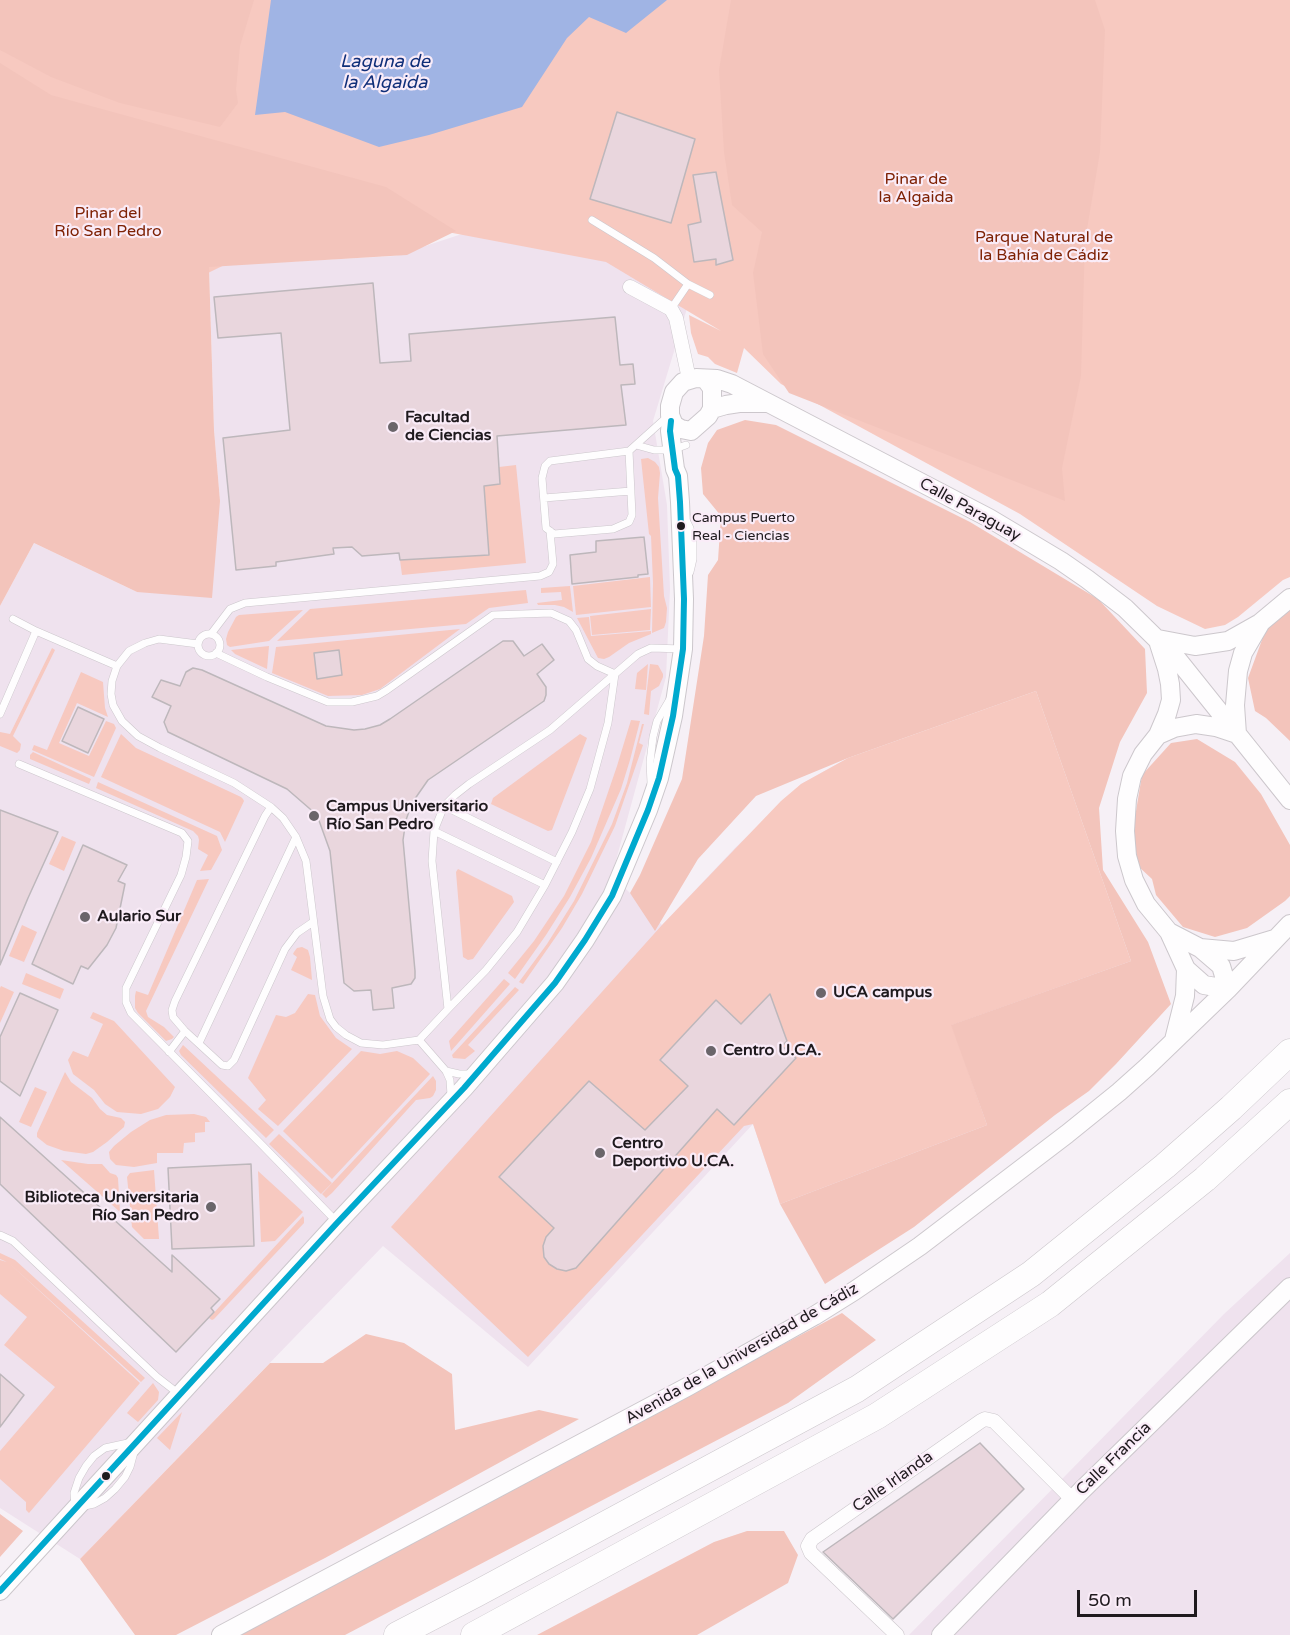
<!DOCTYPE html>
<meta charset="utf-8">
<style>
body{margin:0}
#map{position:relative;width:1290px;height:1635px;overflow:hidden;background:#f6f0f6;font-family:"Varela Round",sans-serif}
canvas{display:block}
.scale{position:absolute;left:1077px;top:1590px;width:120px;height:27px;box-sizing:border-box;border:3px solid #1f1a1e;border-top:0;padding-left:8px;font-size:18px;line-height:21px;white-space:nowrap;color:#1f1a1e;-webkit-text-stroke:4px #faecf8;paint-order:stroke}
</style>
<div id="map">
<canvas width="1290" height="1635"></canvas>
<div class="scale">50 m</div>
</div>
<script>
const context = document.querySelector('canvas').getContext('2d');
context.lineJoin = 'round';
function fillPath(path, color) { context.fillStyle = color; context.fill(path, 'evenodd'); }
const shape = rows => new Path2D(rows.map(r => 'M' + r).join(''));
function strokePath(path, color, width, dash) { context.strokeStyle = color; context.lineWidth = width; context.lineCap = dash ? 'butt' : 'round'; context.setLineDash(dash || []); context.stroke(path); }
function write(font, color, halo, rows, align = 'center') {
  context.font = font + ' "Varela Round",sans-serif'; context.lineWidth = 4.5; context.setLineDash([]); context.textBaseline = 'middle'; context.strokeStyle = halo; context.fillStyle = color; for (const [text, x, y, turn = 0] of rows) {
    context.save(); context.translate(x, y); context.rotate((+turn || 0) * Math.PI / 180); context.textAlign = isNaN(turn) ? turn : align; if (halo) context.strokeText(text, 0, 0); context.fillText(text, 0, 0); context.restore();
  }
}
const built = shape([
 [620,77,688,305,653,421,667,505,670,589,666,677,612,875,662,925,735,848,801,784,848,758,1131,961,952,1025,987,1125,780,1204,753,1124,528,1367,383,1246,80,1559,0,1508,0,606,34,543,137,592,220,501,214,430,209,266,395,256,474,230],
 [1290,1253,1290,1635,909,1635,1224,1314]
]);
const green = shape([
 [0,0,1290,0,1290,577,1283,580,1238,617,1225,625,1205,629,1157,606,1020,514,781,384,744,348,737,373,715,364,708,357,698,354,691,333,689,315,721,331,606,262,336,211,179,287,0,578],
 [648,458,655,462,659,467,660,473,658,498,664,596,667,608,666,622,664,628,652,633,653,583,651,536,649,534,641,459],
 [516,465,526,563,402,575,400,560,488,555,484,486,499,467],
 [650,577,651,607,576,615,573,586],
 [570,586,573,612,564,607,555,605,538,605,537,603,562,600,561,592,541,593,541,588],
 [526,590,528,603,489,608,466,624,277,641,310,609],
 [651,609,650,630,592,635,590,616],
 [303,610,269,641,230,647,227,645,226,639,228,632,236,617,239,615],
 [589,617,591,636,651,631,651,634,629,643,609,657,604,659,598,658,577,618],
 [460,629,380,689,362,695,328,696,272,673,276,647],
 [269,646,267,669,235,654,231,650],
 [52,648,55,650,13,736,21,744,20,750,17,753,0,746,0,732,10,734],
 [648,664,646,690,635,689,637,673],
 [650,664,658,665,663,674,663,677,659,686,651,691,649,715,644,714],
 [81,672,103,682,105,708,108,717,77,703,59,743,89,756,106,721,114,724,116,728,94,777,32,750,34,745,47,750],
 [1036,691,1131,961,952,1025,987,1125,780,1204,753,1124,744,1126,528,1357,391,1227,662,925,781,801,801,784,848,758],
 [631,720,640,721,630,760,621,789,591,858,570,897,546,935,515,979,508,973,534,941,564,896,591,842,617,766],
 [642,724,644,724,639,743,643,745,615,826,582,894,562,928,523,984,519,982,547,944,574,901,612,824,627,783],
 [121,734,136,748,241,797,243,799,244,801,225,842,220,832,101,777],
 [580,734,587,738,552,830,548,831,491,804,493,798],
 [33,752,91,779,89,784,30,759,30,755],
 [98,782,217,836,222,850,211,870,200,871,208,855,198,849,199,840,198,836,193,831,96,788],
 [62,836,76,842,64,871,49,864],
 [458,869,512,896,514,902,473,959,468,960,463,957,456,872],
 [209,879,146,1011,148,1017,164,1027,174,1037,172,1039,166,1041,138,1013,135,1008,135,996,136,991,148,995,197,880],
 [22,925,37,932,24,962,9,956],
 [302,947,308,950,310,957,312,980,291,970,297,957,293,954,294,952,297,948],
 [26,973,64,989,60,999,22,984],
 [504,979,510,984,451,1051,449,1041],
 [1,986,14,992,0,1023,0,988],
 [515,987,519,990,468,1045,475,1051,465,1059,453,1058,452,1055],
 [308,994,315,995,320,1016,336,1038,352,1049,278,1126,258,1109,266,1100,248,1078,276,1015,286,1017,295,1013],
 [93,1012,114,1021,175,1087,170,1097,158,1109,141,1114,117,1112,105,1104,94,1090,73,1074,68,1060,73,1051,88,1057,103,1024,90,1018],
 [183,1045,274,1130,266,1138,181,1055,179,1051],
 [361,1051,380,1054,397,1051,413,1058,430,1074,332,1179,283,1131],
 [65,1072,71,1082,92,1098,100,1109,107,1115,121,1118,125,1122,124,1127,107,1142,93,1152,86,1154,64,1151,47,1145,37,1137,37,1133],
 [433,1076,436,1081,436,1090,433,1096,430,1098,416,1100,332,1193,326,1198,322,1194],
 [35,1087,47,1092,31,1127,19,1122],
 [194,1114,206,1117,210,1122,205,1122,205,1132,195,1133,195,1142,184,1143,183,1153,157,1153,157,1163,134,1167,116,1165,110,1159,109,1152,114,1146,131,1132,150,1120,166,1115],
 [279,1134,332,1183,321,1194,269,1144],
 [61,1160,88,1164,102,1164,110,1173,116,1175,118,1178,120,1212],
 [154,1170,159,1239,144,1239,132,1227,127,1177,130,1173],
 [258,1171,303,1212,275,1241,261,1242],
 [303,1216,304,1218,304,1223,214,1319,212,1320,209,1318],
 [0,1253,15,1260,145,1378,141,1382,10,1264,140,1383,29,1513,26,1510,26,1502,0,1479,0,1451,55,1387,4,1345,27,1317,0,1294,0,1260,7,1262,0,1259],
 [153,1383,159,1392,158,1400,138,1422,127,1413],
 [182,1412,170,1450,157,1438]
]);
const forest = shape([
 [0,0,254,0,240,46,236,90,238,103,220,127,120,103,51,77,0,50],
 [731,0,1095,0,1105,30,1100,152,1085,241,1081,376,1062,468,1065,501,789,393,763,354,753,273,762,232,732,205,724,152,719,70],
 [0,63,51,95,386,187,456,231,407,255,209,267,214,430,220,501,212,598,137,592,34,543,0,606],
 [745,420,776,425,970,522,1098,599,1145,649,1147,693,1120,742,1099,808,1103,870,1148,942,1171,1004,1116,1064,1089,1091,1055,1115,914,1227,825,1284,780,1204,987,1125,951,1025,1131,961,1036,691,848,758,756,796,698,859,655,931,630,893,640,875,682,779,704,636,708,575,718,560,721,516,703,494,701,468,708,443,717,430],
 [1290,610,1290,741,1266,718,1255,711,1248,678,1266,629],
 [1197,739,1235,762,1261,794,1290,845,1290,896,1285,901,1247,928,1215,937,1183,927,1156,895,1152,879,1138,866,1133,829,1142,775,1171,743],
 [842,1313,876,1340,788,1403,345,1635,238,1635],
 [366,1334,404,1343,452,1374,455,1430,539,1410,579,1419,325,1558,176,1635,135,1635,80,1559,270,1363,323,1363],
 [0,1514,23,1531,0,1557],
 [747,1531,784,1531,798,1555,788,1583,697,1635,537,1635,714,1542]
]);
const water = shape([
 [271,0,667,0,626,33,589,17,567,38,522,107,429,135,379,147,285,112,255,115]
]);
const building = shape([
 [617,112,695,139,671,223,590,199,617,112],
 [716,172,733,260,716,265,716,259,694,262,688,225,701,222,693,175,716,172],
 [373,283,380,363,411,361,409,334,615,317,620,365,633,364,635,384,621,385,626,425,497,436,500,484,484,486,489,555,400,560,399,553,362,556,352,547,333,548,334,554,276,562,276,566,236,570,223,438,290,430,281,333,218,338,214,297,373,283],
 [644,537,648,574,638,575,638,577,572,584,570,555,596,552,596,541,644,537],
 [503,641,513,641,524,656,542,644,554,660,537,674,546,687,546,695,544,701,428,780,412,803,406,820,403,840,415,971,415,978,411,984,392,988,394,1008,373,1010,371,990,354,991,344,983,330,851,317,815,287,789,168,732,164,722,171,706,152,697,161,680,180,686,186,672,193,668,202,670,326,726,354,730,365,729,380,725,390,719,503,641],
 [339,650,342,675,317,679,314,653,339,650],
 [78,707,104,719,88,753,62,741,78,707],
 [0,810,58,832,28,898,0,965,0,810],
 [83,845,127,865,118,881,125,884,116,928,107,945,88,969,81,966,73,984,32,964,83,845],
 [20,993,58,1010,20,1096,0,1081,0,1037,20,993],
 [770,994,787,1041,782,1046,796,1058,734,1125,717,1109,576,1268,566,1271,557,1269,549,1264,544,1257,543,1246,546,1237,554,1228,499,1177,589,1081,645,1130,688,1086,660,1060,716,1000,741,1024,770,994],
 [0,1117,172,1272,172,1255,220,1299,211,1308,214,1312,176,1352,0,1184,0,1117],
 [251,1164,254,1246,172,1249,168,1168,251,1164],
 [0,1374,24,1395,0,1427,0,1374],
 [980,1443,1024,1489,893,1619,823,1552,980,1443]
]);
const service = shape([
 [592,220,654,258,688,284,710,295],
 [671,309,688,284],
 [636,445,654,450,672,450,686,445],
 [629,451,632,515,629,522,613,529,554,534,546,528,542,478,545,466,550,461,629,451,668,416],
 [544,498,631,491],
 [687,522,690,528,693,543,693,559,690,572],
 [13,619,36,631,117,666],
 [211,634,230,609,245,603,540,576,549,572,553,564,550,531],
 '198 645a11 11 0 1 1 22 0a11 11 0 1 1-22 0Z',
 [198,644,159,639,145,643,129,651,117,666,112,681,111,694,113,705,122,721,138,736,160,748,234,783,271,807,283,818,296,837,306,861,323,996,330,1019,336,1027,346,1035,361,1043,383,1045,419,1040,448,1009,432,861,434,831,444,806,455,795,469,784,550,730,638,654,651,648,683,649],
 [216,653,267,677,328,702,352,702,377,696,387,690,493,615,551,613,569,621,576,630,588,659,597,666,615,674],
 [0,714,36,631],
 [19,764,182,833,188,841,186,857,181,875,126,988,126,1002,131,1013,263,1146,336,1221],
 [651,783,650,762,653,737,657,721,670,699],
 [444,806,557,862],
 [271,807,265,816,175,1001,172,1010,173,1017,185,1031,222,1065,228,1066,234,1060,285,949,297,933,313,922],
 [434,831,545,885],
 [448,1009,486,970,517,932,545,885,572,832,590,789,608,723,615,674],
 [419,1040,446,1071,450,1080,451,1095],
 [199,1043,296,837],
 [169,1052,185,1031],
 [446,1071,459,1074,473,1074],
 [0,1235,13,1241,157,1377,179,1394],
 [137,1441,130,1467,125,1477,115,1489,105,1498,94,1504,75,1508,74,1493,79,1478,86,1466,94,1456,105,1448,137,1441]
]);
const minor = shape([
 [630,287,671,309,676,318,689,379],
 [897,1635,811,1553,808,1546,812,1539,981,1421,985,1419,994,1421,1073,1500]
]);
const tertiary = shape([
 [706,380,712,388,712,409,708,416,691,431,681,429,674,425,670,415,670,406,674,392,683,382,696,378,717,379,732,384,989,518,1061,561,1087,579,1125,608,1178,660,1290,800],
 [712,409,726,405,739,403,766,403],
 [1158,639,1195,646,1228,641,1260,623,1290,598],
 [1159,644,1167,669,1170,684,1171,700,1167,714,1158,735,1143,754,1132,776,1127,799,1125,831,1127,856,1134,880,1146,904,1169,932,1186,969,1204,985,1228,989],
 [1237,734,1235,705,1238,671,1243,653,1260,624],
 [1158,735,1174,728,1196,724,1216,727,1237,734],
 [1169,932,1200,948,1221,966,1228,989],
 [1200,948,1234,951,1274,939],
 [1174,1040,1185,996,1186,969],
 [0,1591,337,1223,464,1088,555,983,585,940,612,896,648,810,659,778,673,716,683,649,684,599,680,502,678,476,675,469,670,431,671,421],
 [221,1635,687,1387,814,1316,854,1291,920,1246,1067,1134,1119,1092,1147,1067,1228,989,1290,924],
 [941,1635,1081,1491,1290,1287]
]);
const motorway = shape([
 [397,1635,476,1594,857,1389,1031,1274,1165,1166,1231,1108,1290,1052],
 [474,1635,877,1416,1050,1304,1205,1179,1290,1102]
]);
const bus1 = shape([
 [0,1591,337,1223,464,1088,555,983,585,940,612,896,648,810,659,778,673,716,683,649,684,599,680,502,678,476,675,469,670,431,671,421]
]);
const markers = [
 [393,427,6,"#6a656a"],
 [681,526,5,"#1f1a1e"],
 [314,816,6,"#6a656a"],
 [85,917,6,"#6a656a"],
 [821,993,6,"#6a656a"],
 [711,1051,6,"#6a656a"],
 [600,1153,6,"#6a656a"],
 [211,1207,6,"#6a656a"],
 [106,1476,5,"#1f1a1e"]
];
const busNames = [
 ["Campus Puerto",692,518],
 ["Real - Ciencias",692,536]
];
const parkNames = [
 ["Pinar de",916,180],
 ["la Algaida",916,198],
 ["Pinar del",108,214],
 ["Río San Pedro",108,232],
 ["Parque Natural de",1044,238],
 ["la Bahía de Cádiz",1044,256]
];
const poiNames = [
 ["Facultad",405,418],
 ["de Ciencias",405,436],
 ["Campus Universitario",326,807],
 ["Río San Pedro",326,825],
 ["Aulario Sur",97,917],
 ["UCA campus",833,993],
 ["Centro U.CA.",723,1051],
 ["Centro",612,1144],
 ["Deportivo U.CA.",612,1162],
 ["Biblioteca Universitaria",199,1198,"right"],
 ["Río San Pedro",199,1216,"right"]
];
const streetNames = [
 ["Calle Paraguay",970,510,29],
 ["Avenida de la Universidad de Cádiz",742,1354,-30],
 ["Calle Francia",1114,1459,-44],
 ["Calle Irlanda",893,1482,-35]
];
const waterNames = [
 ["Laguna de",385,62],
 ["la Algaida",385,83]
];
fillPath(built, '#efe2ee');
fillPath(green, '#f7c9c0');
fillPath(forest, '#f3c4bb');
fillPath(water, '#a0b4e4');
fillPath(building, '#e9d6dd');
strokePath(building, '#bdb7bb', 1.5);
strokePath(service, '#ccc7cc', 8);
strokePath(minor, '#ccc7cc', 15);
strokePath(tertiary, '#ccc7cc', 20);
strokePath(motorway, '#ccc7cc', 27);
strokePath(service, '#fefdfe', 7);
strokePath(minor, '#fefdfe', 14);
strokePath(tertiary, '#fefdfe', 18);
strokePath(motorway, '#fefdfe', 26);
strokePath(bus1, '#00a9ce', 6);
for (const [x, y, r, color] of markers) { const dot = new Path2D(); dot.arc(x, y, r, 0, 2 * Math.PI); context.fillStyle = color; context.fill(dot); strokePath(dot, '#faecf8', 2); }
write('14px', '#1f1a1e', '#faecf8', busNames, 'left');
write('16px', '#7e2104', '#faecf8', parkNames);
write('bold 16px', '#1f1a1e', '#faecf8', poiNames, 'left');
write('16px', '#1f1a1e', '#faecf8', streetNames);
write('italic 18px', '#102f79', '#faecf8', waterNames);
</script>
